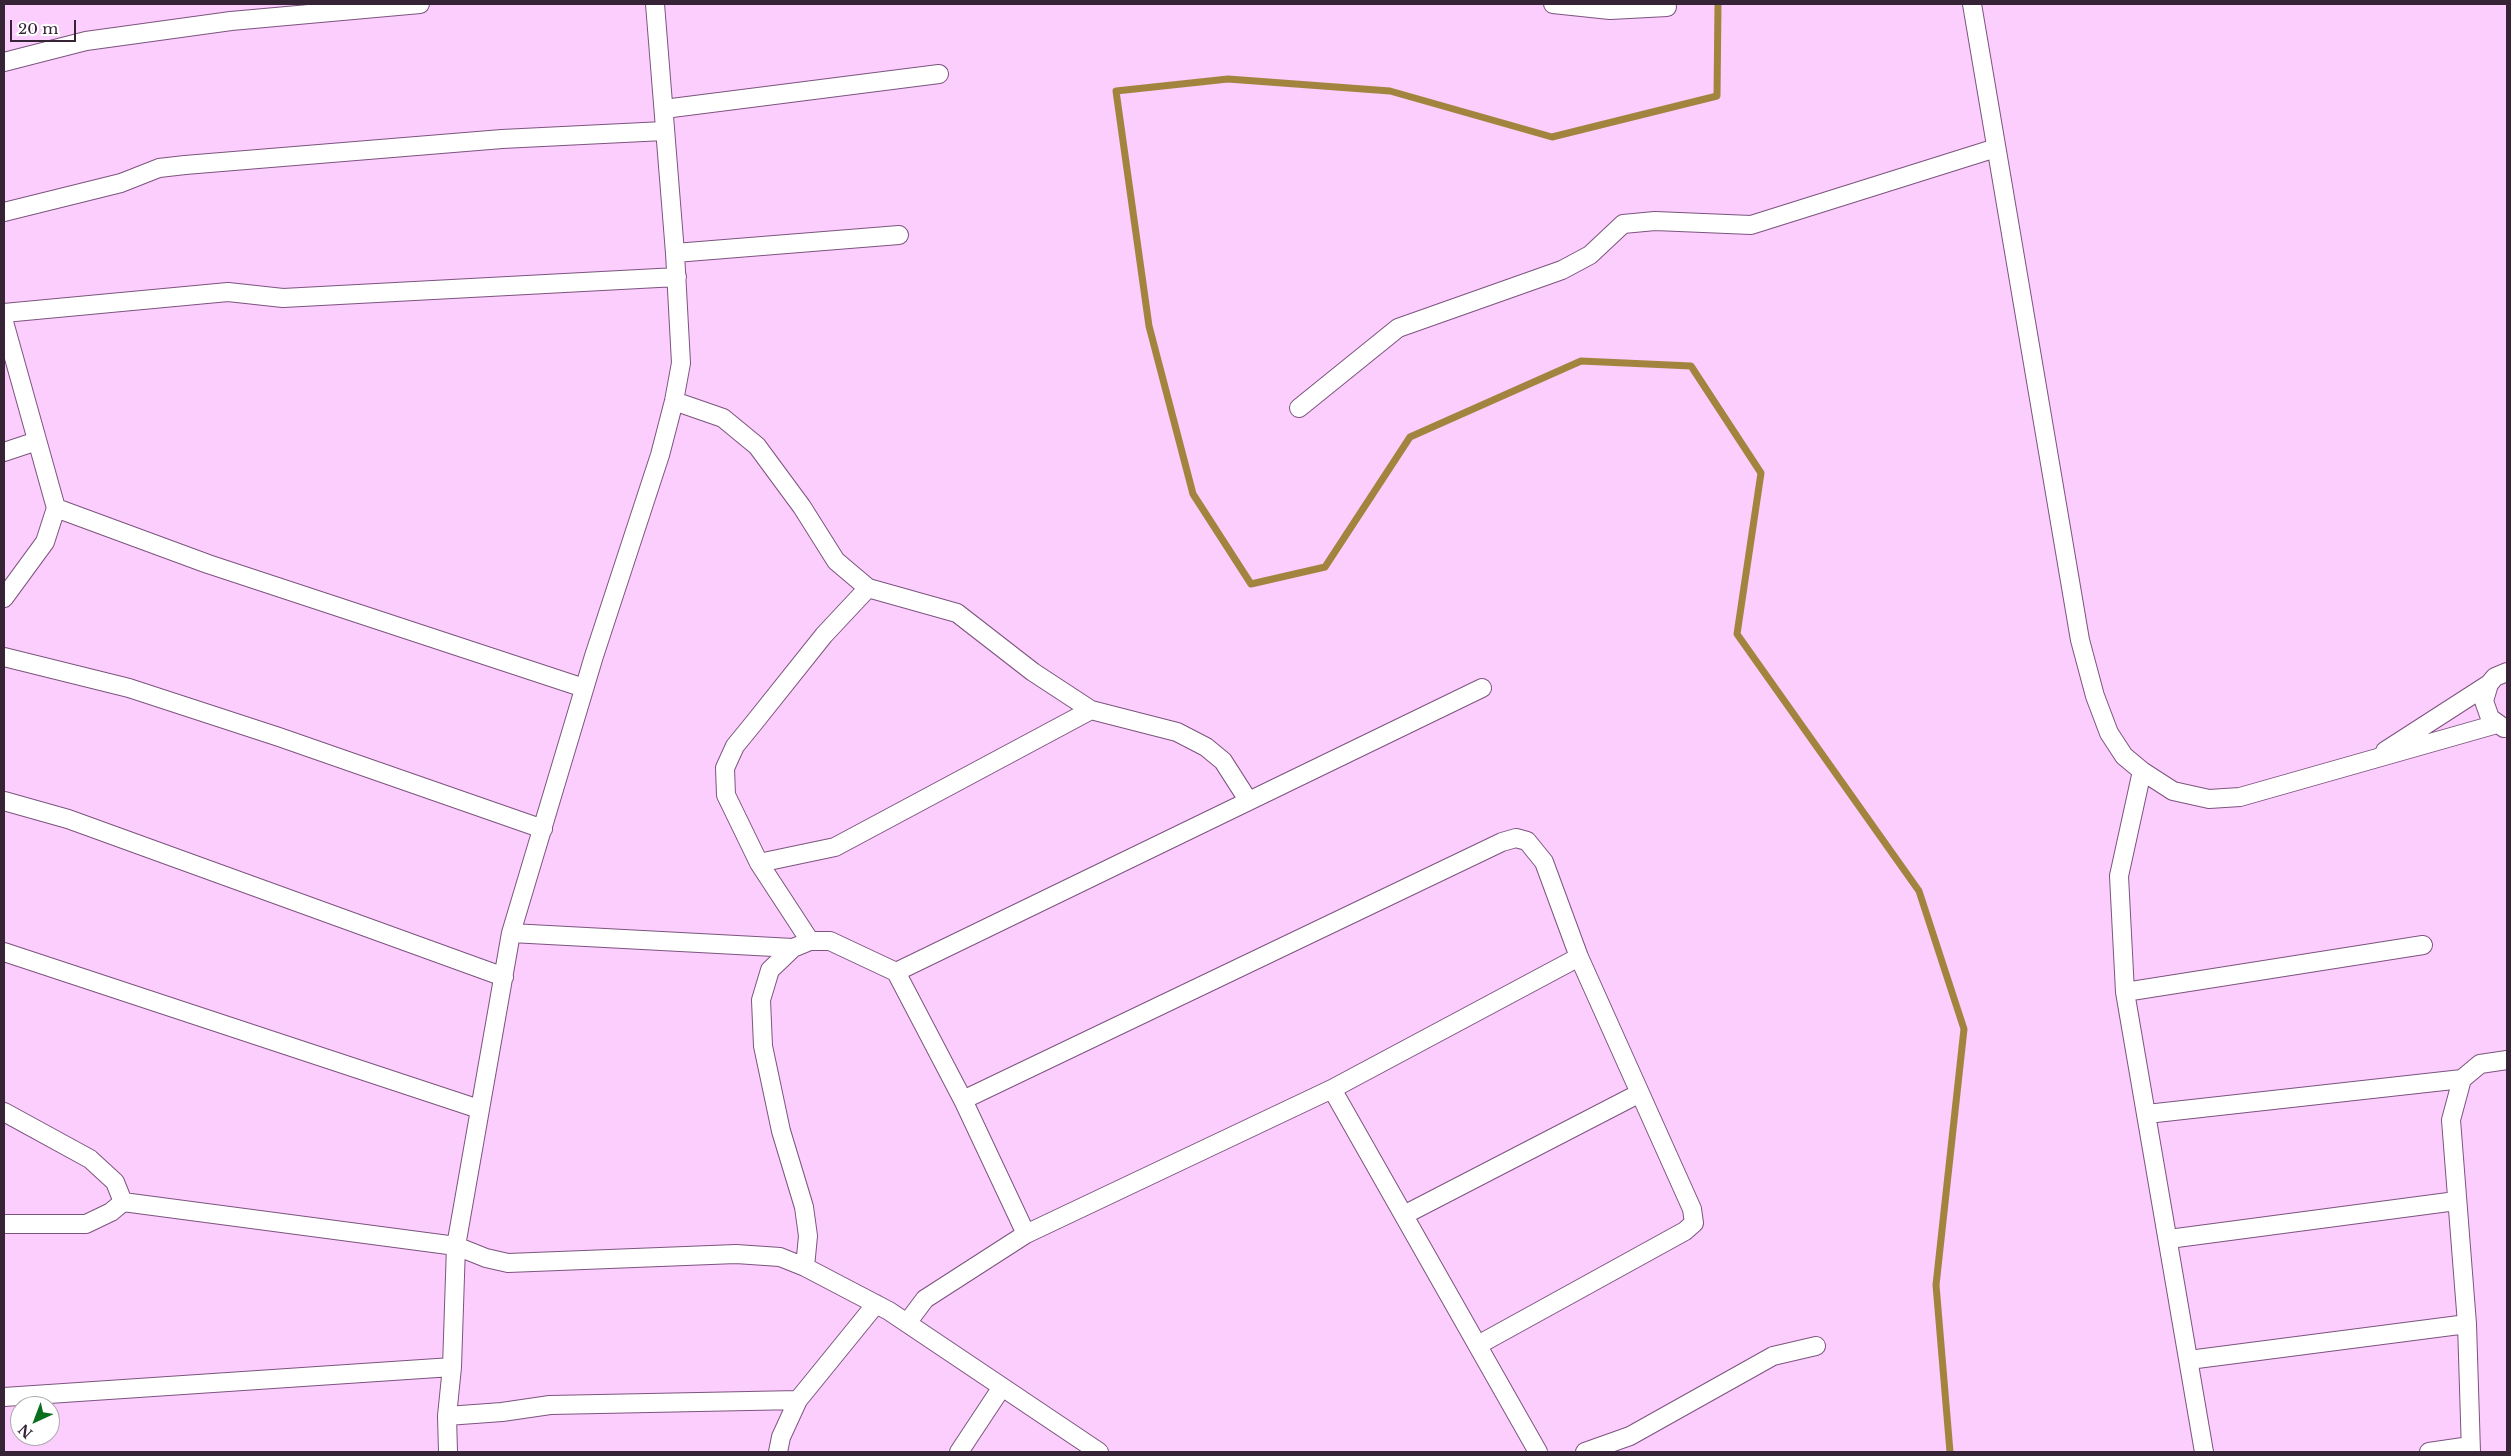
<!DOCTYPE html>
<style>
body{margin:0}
#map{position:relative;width:2511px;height:1456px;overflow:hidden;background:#fbcefd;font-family:"Libre Baskerville",serif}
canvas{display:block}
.frame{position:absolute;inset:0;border:5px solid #362436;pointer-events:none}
.north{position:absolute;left:10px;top:1396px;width:50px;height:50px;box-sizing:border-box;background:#fff;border:1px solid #afa7af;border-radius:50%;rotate:223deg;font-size:14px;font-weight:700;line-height:20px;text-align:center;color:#362436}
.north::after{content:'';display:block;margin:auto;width:18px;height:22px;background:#096f1f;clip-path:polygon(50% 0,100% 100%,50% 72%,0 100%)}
.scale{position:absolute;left:10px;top:20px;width:66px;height:22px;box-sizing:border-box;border:2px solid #362436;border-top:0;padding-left:6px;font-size:15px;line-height:18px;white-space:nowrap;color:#362436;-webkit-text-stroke:4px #fff;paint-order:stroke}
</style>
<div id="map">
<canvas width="2511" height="1456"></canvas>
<div class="frame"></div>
<div class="north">N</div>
<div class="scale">20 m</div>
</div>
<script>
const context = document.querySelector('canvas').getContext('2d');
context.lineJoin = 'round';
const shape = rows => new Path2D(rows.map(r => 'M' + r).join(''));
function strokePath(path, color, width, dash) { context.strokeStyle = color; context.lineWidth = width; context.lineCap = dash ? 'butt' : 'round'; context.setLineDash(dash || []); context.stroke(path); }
const stream = shape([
 [1718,4,1717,96,1552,137,1390,91,1228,79,1116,91,1149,326,1193,494,1251,584,1325,567,1410,437,1581,361,1691,366,1761,473,1737,634,1919,891,1964,1029,1936,1285,1950,1452]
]);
const minor = shape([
 [1553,4,1610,10,1667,7],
 [1972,4,2080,640,2095,696,2109,733,2124,756,2142,771,2173,791,2209,799,2240,797,2497,724],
 [4,62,86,41,231,21,420,4],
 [664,109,939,74],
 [4,212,121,183,159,168,185,165,502,139,664,131],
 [675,253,899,235],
 [4,313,228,292,283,298,677,277],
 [4,322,56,508,45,542,4,598],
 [674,401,723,418,757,446,802,507,836,561,868,588,957,613,1033,672,1091,710,1177,732,1206,747,1223,761,1248,800],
 [1299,408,1398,328,1562,270,1590,255,1623,224,1655,221,1751,225,1996,148],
 [4,452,37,441],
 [56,508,208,564,584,688],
 [4,657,129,688,279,737,543,829],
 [2504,728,2490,718,2484,701,2489,684,2495,677,2507,672],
 [2385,751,2489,684],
 [2142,771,2119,876,2125,992,2204,1452],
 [4,801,68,819,504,977],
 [759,863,835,847,1091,710],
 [511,933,793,948],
 [810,941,759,863,726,795,725,768,735,746,753,724,824,635,868,588],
 [4,952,479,1109],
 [896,972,963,1100,1026,1234],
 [2125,992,2423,945],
 [1332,1089,1538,1452],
 [963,1100,1502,842,1516,838,1527,841,1544,862,1579,957,1692,1209,1694,1223,1685,1231,1478,1345],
 [4,1112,90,1159,115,1182,123,1202],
 [2147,1114,2462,1079],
 [1404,1215,1640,1093],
 [4,1224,86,1224,111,1212,123,1202,456,1246,486,1258,508,1263,736,1254,780,1257,805,1267,889,1311,1099,1452],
 [2169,1239,2456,1201],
 [805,1267,808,1236,804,1207,781,1131,763,1046,761,1000,770,970,793,948,810,941,830,941,896,972,1482,688],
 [907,1323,925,1299,1026,1234,1332,1089,1579,957],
 [2189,1360,2467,1324],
 [4,1397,452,1367],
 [447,1416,502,1412,550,1405,798,1400],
 [448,1452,447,1416,452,1367,456,1246,511,933,594,656,660,455,674,401,681,363,675,253,655,4],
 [778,1452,781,1437,798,1400,876,1304],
 [959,1452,1002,1387],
 [1585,1452,1630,1436,1773,1356,1816,1346],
 [2429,1452,2470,1446],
 [2471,1452,2467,1324,2451,1120,2462,1079,2480,1064,2507,1060]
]);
strokePath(stream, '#a3843f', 7);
strokePath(minor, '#7c547e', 20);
strokePath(minor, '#fff', 18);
</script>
